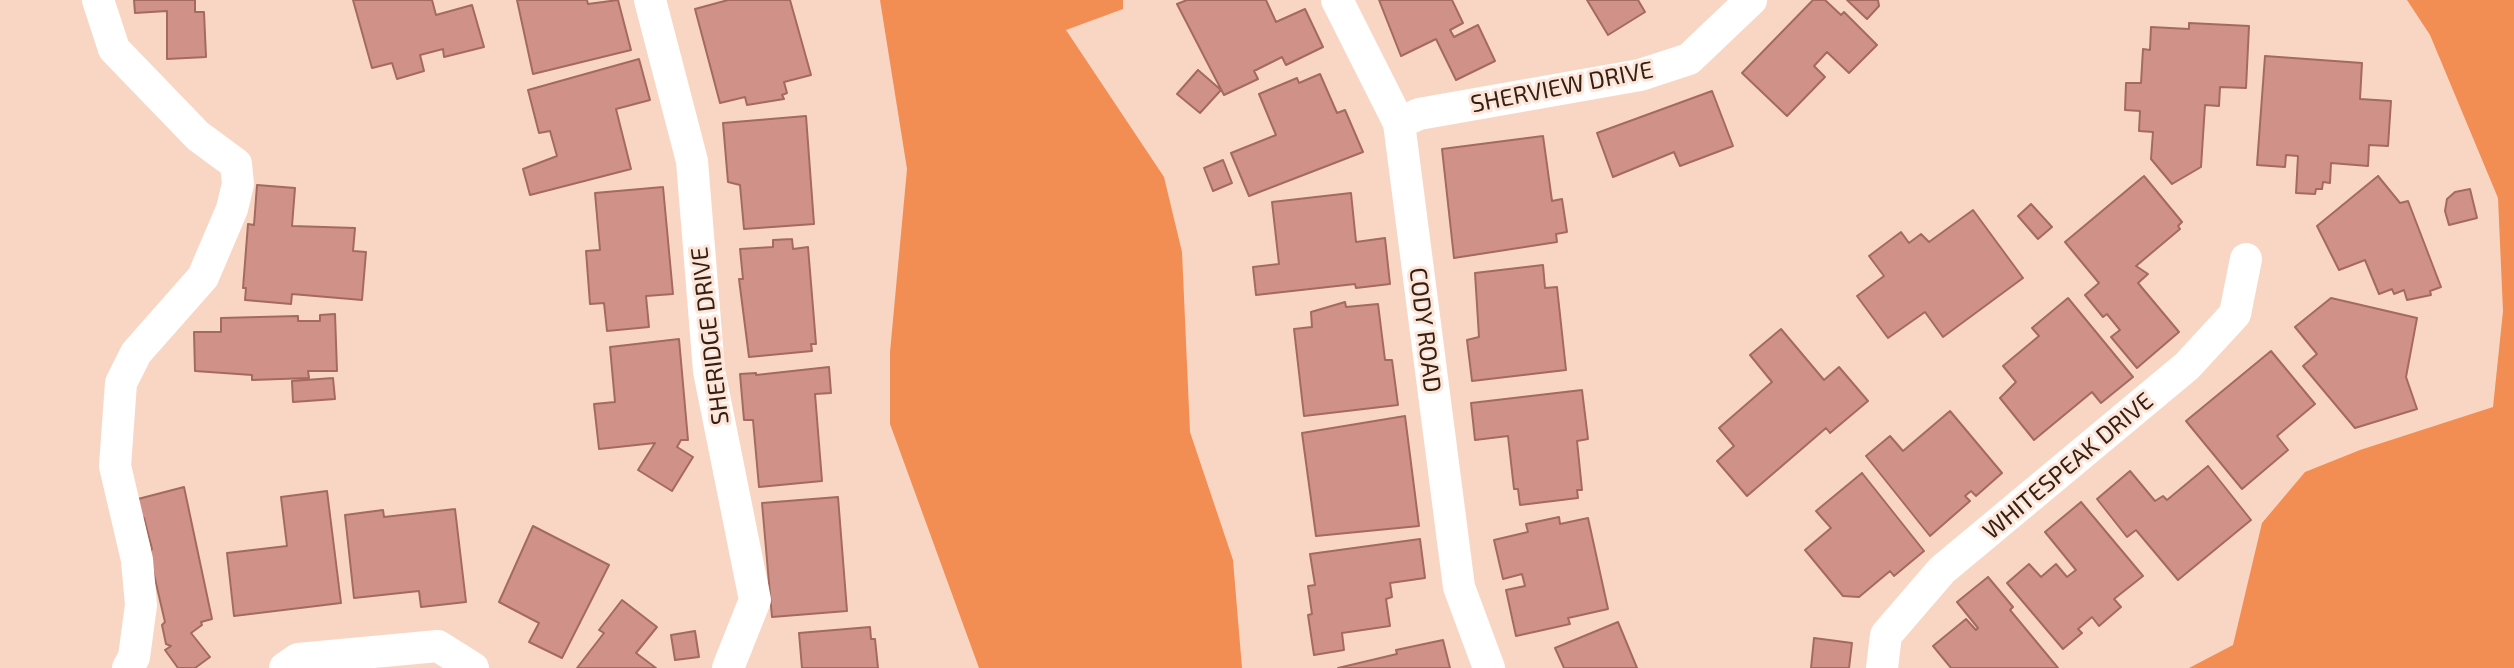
<!DOCTYPE html>
<style>
body{margin:0}
canvas{display:block;background:#f8d6c3}
</style>
<canvas width="2514" height="668"></canvas>
<script>
const context = document.querySelector('canvas').getContext('2d');
context.lineJoin = 'round';
function fillPath(path, color) { context.fillStyle = color; context.fill(path, 'evenodd'); }
const shape = rows => new Path2D(rows.map(r => 'M' + r).join(''));
function strokePath(path, color, width, dash) { context.strokeStyle = color; context.lineWidth = width; context.lineCap = dash ? 'butt' : 'round'; context.setLineDash(dash || []); context.stroke(path); }
function write(font, color, halo, rows, align = 'center') {
  context.font = font + ' "Exo 2",sans-serif'; context.lineWidth = 6; context.setLineDash([]); context.textBaseline = 'middle'; context.strokeStyle = halo; context.fillStyle = color; for (const [text, x, y, turn = 0] of rows) {
    context.save(); context.translate(x, y); context.rotate((+turn || 0) * Math.PI / 180); context.textAlign = isNaN(turn) ? turn : align; if (halo) context.strokeText(text, 0, 0); context.fillText(text, 0, 0); context.restore();
  }
}
const green = shape([
 [880,0,1123,0,1123,9,1066,30,1164,177,1182,252,1190,432,1233,560,1242,668,979,668,890,424,890,352,907,169],
 [2407,0,2514,0,2514,668,2189,668,2233,645,2262,523,2305,472,2360,450,2493,407,2503,311,2498,198,2430,35]
]);
const building = shape([
 [134,0,195,0,195,12,204,12,206,57,167,59,167,11,135,13,134,0],
 [353,0,432,0,436,15,472,5,484,47,444,57,443,49,420,55,424,71,397,79,392,63,372,68,353,0],
 [517,0,587,0,588,4,618,0,631,50,533,74,517,0],
 [728,0,790,0,811,75,784,82,787,93,782,95,784,99,747,105,745,97,720,103,695,9,728,0],
 [1187,0,1266,0,1276,22,1305,9,1323,47,1286,65,1282,57,1254,71,1258,79,1224,95,1177,4,1187,0],
 [1379,0,1452,0,1463,23,1450,30,1454,37,1478,25,1495,61,1456,80,1436,39,1401,56,1379,0],
 [1587,0,1638,0,1645,12,1608,35,1587,0],
 [1813,0,1825,0,1841,15,1844,12,1877,45,1849,73,1827,52,1814,66,1825,77,1787,116,1742,73,1813,0],
 [1847,0,1878,0,1879,6,1867,19,1847,0],
 [2189,23,2249,26,2246,88,2220,87,2219,106,2205,105,2201,167,2172,184,2151,159,2153,132,2139,131,2140,111,2125,110,2126,83,2141,83,2143,49,2150,50,2151,27,2189,29,2189,23],
 [2265,56,2362,63,2360,99,2391,101,2388,146,2369,145,2368,166,2331,163,2330,183,2323,182,2322,189,2316,189,2315,194,2296,193,2298,156,2286,155,2285,167,2257,165,2265,56],
 [639,59,650,100,616,109,631,169,530,195,523,169,557,156,550,131,539,133,528,90,639,59],
 [1198,70,1221,90,1200,113,1177,94,1198,70],
 [1320,74,1337,113,1345,110,1363,152,1249,196,1231,153,1276,135,1259,94,1297,78,1299,83,1320,74],
 [1712,91,1733,146,1680,166,1674,152,1613,177,1597,133,1712,91],
 [806,116,814,224,744,229,740,185,728,182,723,123,806,116],
 [1543,136,1552,201,1562,199,1567,232,1556,234,1557,242,1454,258,1442,149,1543,136],
 [1223,160,1232,183,1213,191,1204,168,1223,160],
 [2144,176,2182,222,2178,226,2180,229,2136,266,2148,274,2138,283,2179,332,2137,368,2111,337,2120,330,2107,314,2103,317,2085,295,2099,283,2065,242,2144,176],
 [2378,176,2400,203,2408,201,2441,287,2430,291,2431,295,2407,300,2404,290,2394,294,2392,289,2379,294,2365,260,2339,270,2317,226,2378,176],
 [257,185,295,188,292,226,355,228,353,251,366,252,362,300,292,294,291,304,245,300,246,288,243,288,248,224,254,225,257,185],
 [663,187,673,294,646,296,649,327,607,331,604,303,590,304,586,251,600,250,595,193,663,187],
 [2470,189,2477,218,2449,225,2445,211,2447,199,2455,192,2470,189],
 [1351,193,1356,242,1385,238,1390,284,1356,288,1355,284,1256,295,1253,267,1279,264,1272,202,1351,193],
 [2031,204,2052,227,2038,239,2018,216,2031,204],
 [1973,210,2023,278,1943,337,1925,312,1888,338,1857,296,1884,276,1869,256,1901,232,1909,243,1921,234,1929,242,1973,210],
 [792,239,793,249,808,247,816,344,811,344,812,351,749,357,739,279,743,279,740,249,773,247,773,240,792,239],
 [1543,265,1545,288,1557,287,1566,370,1472,381,1467,340,1479,337,1475,273,1543,265],
 [2068,298,2133,377,2101,403,2092,392,2034,440,2000,398,2016,382,2003,366,2039,336,2032,328,2068,298],
 [2331,298,2417,318,2406,377,2417,409,2355,428,2303,366,2317,354,2295,327,2331,298],
 [1345,302,1346,307,1378,304,1385,360,1392,360,1398,405,1304,416,1294,329,1312,327,1311,312,1345,302],
 [335,314,337,371,308,371,309,378,252,380,252,375,195,371,194,332,221,332,221,318,298,316,298,321,320,321,320,315,335,314],
 [1781,329,1824,380,1839,367,1868,401,1830,433,1826,428,1747,496,1717,461,1734,446,1719,428,1772,382,1750,355,1781,329],
 [679,339,688,440,681,440,677,447,693,457,672,491,638,470,655,443,599,449,594,404,615,402,610,347,679,339],
 [2271,351,2315,404,2277,436,2288,450,2242,489,2186,421,2271,351],
 [829,367,831,393,815,394,822,481,759,487,753,420,744,420,740,374,756,373,756,375,829,367],
 [333,378,335,399,293,402,292,381,333,378],
 [1582,390,1588,439,1577,441,1582,490,1577,490,1578,498,1520,505,1518,489,1514,489,1508,436,1475,440,1471,403,1582,390],
 [1950,411,2002,473,1976,496,1971,491,1965,496,1970,501,1930,536,1866,456,1890,436,1903,451,1950,411],
 [1405,416,1419,526,1316,536,1302,433,1405,416],
 [2208,466,2251,520,2178,580,2136,530,2127,537,2097,499,2130,471,2155,501,2163,496,2167,500,2208,466],
 [1862,473,1924,551,1894,576,1890,571,1859,597,1843,596,1805,550,1831,528,1816,511,1862,473],
 [184,487,212,619,201,622,202,625,191,633,210,657,195,668,178,668,165,650,171,646,166,644,162,625,165,622,149,553,152,549,144,518,139,516,138,499,184,487],
 [327,491,341,603,234,616,227,553,287,546,281,497,327,491],
 [838,497,847,611,772,617,762,503,838,497],
 [2081,502,2143,576,2114,599,2121,607,2099,626,2092,617,2078,629,2082,633,2063,649,2007,583,2029,564,2041,577,2056,564,2067,577,2076,570,2045,532,2081,502],
 [455,509,466,602,421,607,419,591,354,598,345,515,383,510,384,517,455,509],
 [1559,517,1560,524,1588,518,1608,609,1568,618,1570,624,1516,636,1506,590,1525,586,1522,574,1503,579,1494,540,1528,532,1526,524,1559,517],
 [533,526,609,565,562,658,529,642,539,623,499,602,533,526],
 [1420,539,1425,578,1390,583,1392,597,1386,599,1390,626,1342,633,1344,650,1314,655,1308,615,1312,614,1308,586,1315,585,1310,554,1420,539],
 [1988,577,2013,607,2010,610,2058,668,1951,668,1933,646,1966,619,1976,630,1978,628,1957,602,1988,577],
 [622,600,657,627,636,653,656,668,577,668,604,633,599,630,622,600],
 [1618,622,1637,668,1564,668,1555,648,1618,622],
 [870,627,871,639,875,639,878,668,802,668,799,633,870,627],
 [695,631,699,657,675,660,671,635,695,631],
 [1814,638,1852,643,1849,668,1811,668,1814,638],
 [1443,640,1450,668,1338,668,1397,654,1396,650,1443,640]
]);
const street = shape([
 [98,0,114,49,198,136,236,164,238,184,232,209,203,277,136,353,121,383,115,466,137,560,141,605,134,657,128,668],
 [650,0,692,161,709,371,755,600,728,668],
 [1337,0,1399,123,1459,587,1489,668],
 [1399,123,1419,114,1640,75,1689,59,1751,0],
 [285,668,298,659,438,646,473,668],
 [1882,668,1886,635,1942,570,2187,366,2235,314,2246,259]
]);
const streetNames = [
 ["SHERVIEW DRIVE",1562,87,-11],
 ["CODY ROAD",1425,330,83],
 ["SHERIDGE DRIVE",710,336,-97],
 ["WHITESPEAK DRIVE",2068,466,-40]
];
fillPath(green, '#f28e53');
fillPath(building, '#d09288');
strokePath(building, '#a46a60', 2);
strokePath(street, '#fff', 32);
write('24px', '#341f13', '#fde6d9', streetNames);
</script>
